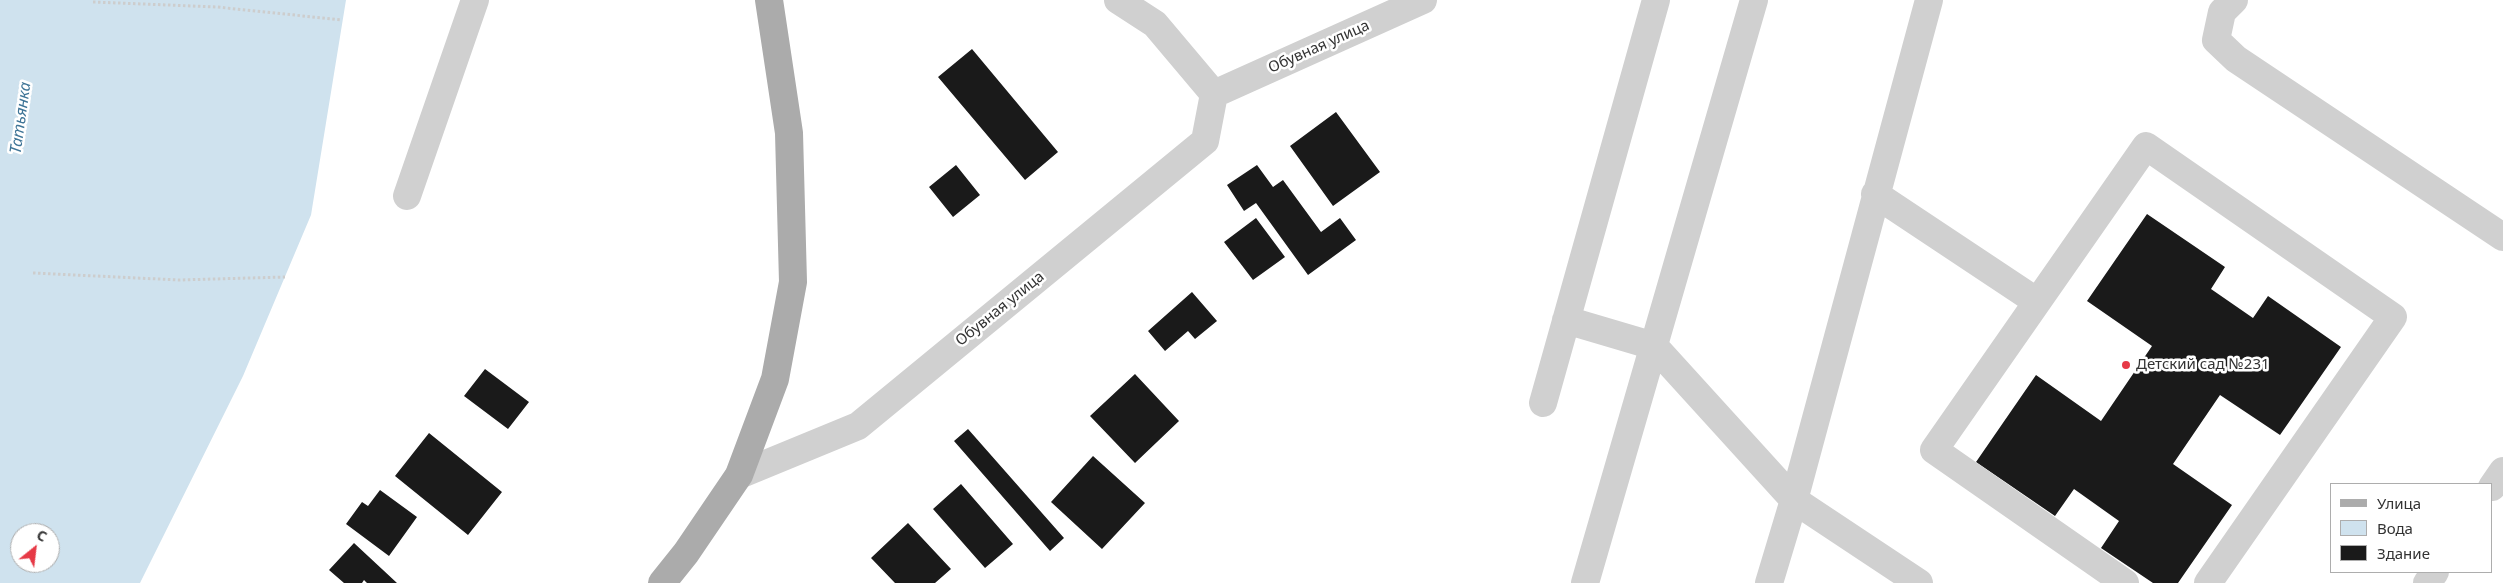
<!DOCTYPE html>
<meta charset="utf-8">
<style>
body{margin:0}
#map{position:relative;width:2503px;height:583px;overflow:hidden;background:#fff;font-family:"Noto Sans",sans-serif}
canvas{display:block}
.legend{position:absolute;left:2330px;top:483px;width:162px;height:90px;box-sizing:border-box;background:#fff;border:1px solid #adadad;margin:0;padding:6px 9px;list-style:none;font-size:15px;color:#333}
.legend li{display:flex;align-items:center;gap:10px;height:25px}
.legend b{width:25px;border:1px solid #adadad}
.north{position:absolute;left:10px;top:523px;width:50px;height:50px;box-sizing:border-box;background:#fff;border:1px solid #adadad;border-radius:50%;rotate:29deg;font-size:14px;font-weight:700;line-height:20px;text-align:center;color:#333}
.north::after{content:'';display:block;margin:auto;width:18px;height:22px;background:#e63946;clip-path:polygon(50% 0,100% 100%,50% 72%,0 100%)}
</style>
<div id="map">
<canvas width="2503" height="583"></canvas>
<ul class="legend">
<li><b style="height:6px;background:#ababab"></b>Улица</li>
<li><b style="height:14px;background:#cfe2ee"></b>Вода</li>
<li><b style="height:14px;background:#1a1a1a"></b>Здание</li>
</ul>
<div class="north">С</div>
</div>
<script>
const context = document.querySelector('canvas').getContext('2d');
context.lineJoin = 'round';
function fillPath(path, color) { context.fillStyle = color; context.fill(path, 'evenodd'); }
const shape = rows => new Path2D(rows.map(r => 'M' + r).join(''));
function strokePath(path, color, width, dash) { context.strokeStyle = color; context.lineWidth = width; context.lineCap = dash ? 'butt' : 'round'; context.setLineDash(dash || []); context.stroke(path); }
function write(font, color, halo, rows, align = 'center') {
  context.font = font + ' "Noto Sans",sans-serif'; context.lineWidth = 5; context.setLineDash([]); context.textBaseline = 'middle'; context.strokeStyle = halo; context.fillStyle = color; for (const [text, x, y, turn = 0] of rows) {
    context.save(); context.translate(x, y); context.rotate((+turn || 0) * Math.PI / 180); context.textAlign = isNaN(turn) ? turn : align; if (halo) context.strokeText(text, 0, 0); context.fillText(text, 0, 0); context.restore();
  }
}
const water = shape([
 [0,0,346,0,311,215,243,376,140,583,0,583],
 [20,533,50,533,50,563,20,563]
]);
const building = shape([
 [972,49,1058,152,1025,180,938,77],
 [1336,112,1380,172,1333,206,1290,146],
 [956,165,980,195,953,217,929,187],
 [1257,165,1273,187,1283,180,1321,232,1340,218,1356,240,1308,275,1256,203,1244,211,1227,185],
 [2147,214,2225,267,2211,289,2253,318,2268,296,2341,347,2280,435,2220,395,2173,464,2232,505,2178,583,2153,583,2101,548,2119,521,2074,489,2055,516,1976,462,2036,375,2101,421,2152,346,2087,301],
 [1256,218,1285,257,1253,280,1224,242],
 [1192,292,1217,321,1195,339,1188,331,1165,351,1148,331],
 [485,369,529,402,508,429,464,396],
 [1135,374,1179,421,1135,463,1090,416],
 [968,429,1064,538,1050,551,954,441],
 [429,433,502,492,468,535,395,476],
 [1093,456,1145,503,1102,549,1051,502],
 [961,484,1013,544,985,568,933,509],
 [380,490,417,517,389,556,346,524,362,502,368,506],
 [908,523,951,569,935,583,895,583,871,558],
 [354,543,397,583,367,583,364,580,362,583,344,583,329,570]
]);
const path = shape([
 [93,2,217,7,342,20],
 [33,273,179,280,285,277]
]);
const minor = shape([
 [2234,0,2222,12,2216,40,2236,59,2503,237],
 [1214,94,1423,0],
 [1875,194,2036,301],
 [407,196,475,0],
 [1566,320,1654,346,1794,500,1919,583],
 [1543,403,1656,0],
 [739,475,858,426,1205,141,1214,94,1155,24,1118,0],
 [2492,487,2503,471],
 [1585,583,1754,0],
 [1769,583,1794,500,1929,0],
 [2125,583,1934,450,2146,146,2393,317,2208,583],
 [2427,583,2435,572]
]);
const major = shape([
 [662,583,686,553,739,475,775,379,793,282,789,133,769,0]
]);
const markers = [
 [2126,365,5,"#e63946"]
];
const streetNames = [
 ["Обувная улица",1319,47,-24],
 ["Обувная улица",1000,309,-39]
];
const poiNames = [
 ["Детский сад №231",2136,365]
];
const waterNames = [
 ["Татьянка",21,118,-82]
];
fillPath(water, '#cfe2ee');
fillPath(building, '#1a1a1a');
strokePath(path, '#cdcdcd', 3, [2.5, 2.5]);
strokePath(minor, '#d0d0d0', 28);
strokePath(major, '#ababab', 28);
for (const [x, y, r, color] of markers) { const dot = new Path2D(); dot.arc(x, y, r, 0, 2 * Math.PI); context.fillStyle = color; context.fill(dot); strokePath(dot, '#fff', 2); }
write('15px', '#333', '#fff', streetNames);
write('15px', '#333', '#fff', poiNames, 'left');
write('italic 16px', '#3f7597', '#fff', waterNames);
</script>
